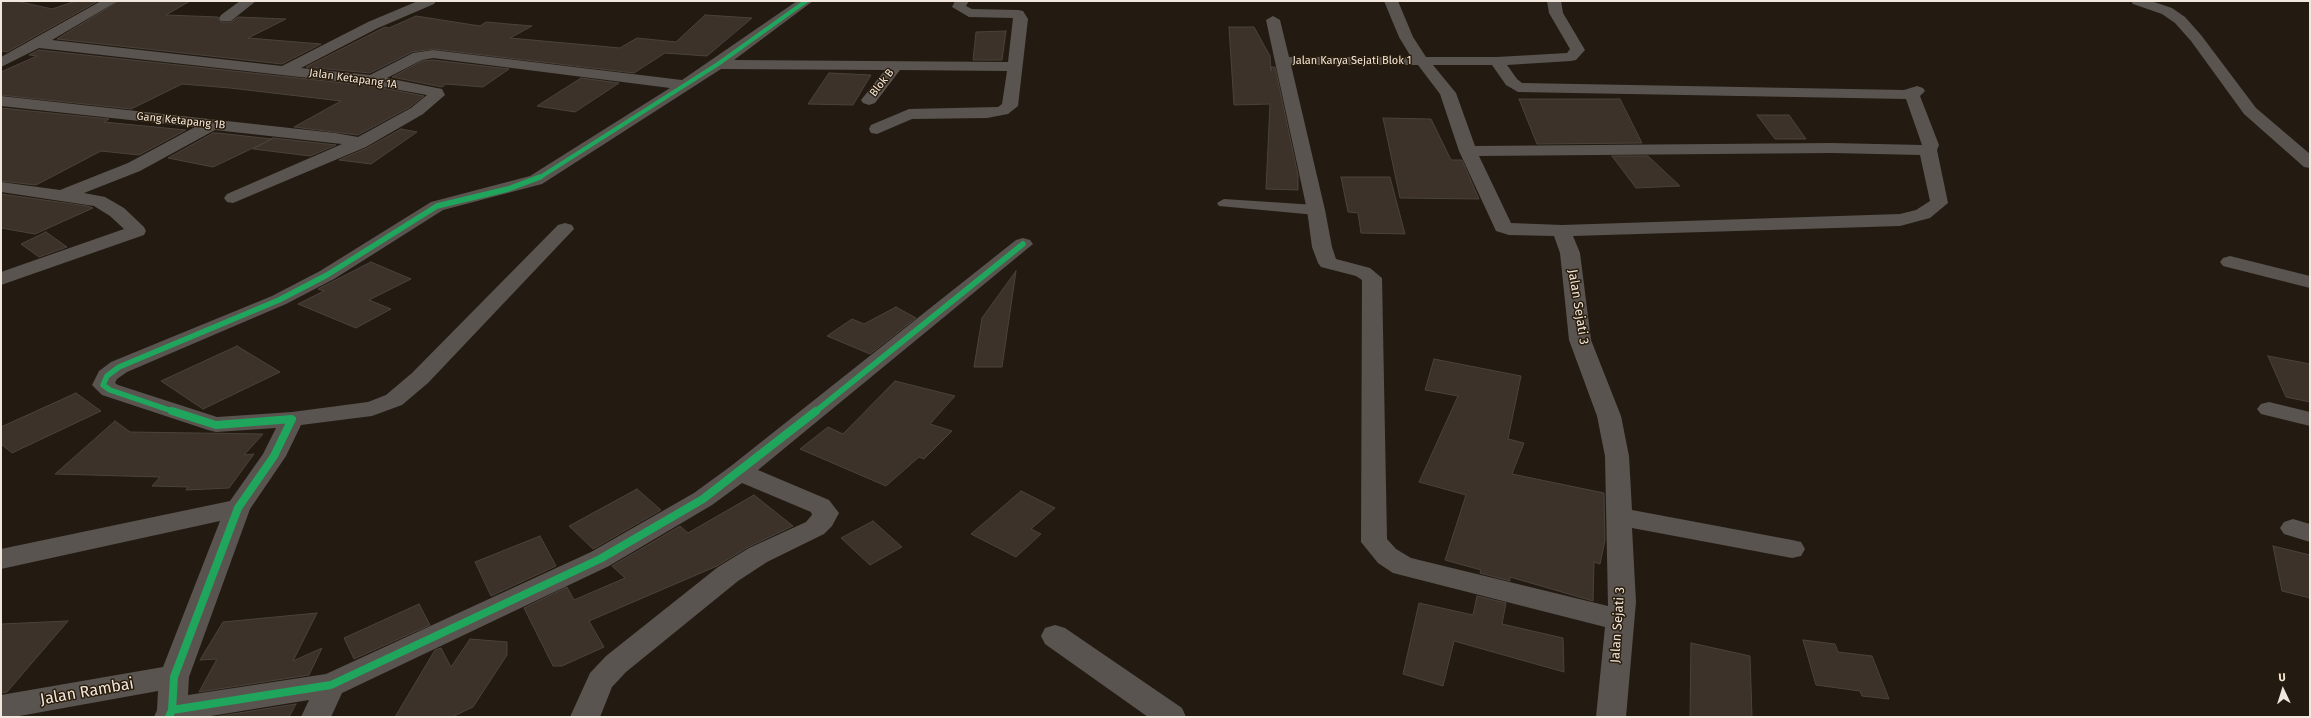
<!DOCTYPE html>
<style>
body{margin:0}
#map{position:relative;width:2311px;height:718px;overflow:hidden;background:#231b12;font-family:"Fira Sans",sans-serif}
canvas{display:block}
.frame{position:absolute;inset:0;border:2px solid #f1e7dd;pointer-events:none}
.north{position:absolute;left:2263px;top:670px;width:40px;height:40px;-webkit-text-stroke:3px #2a1c0b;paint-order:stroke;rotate:356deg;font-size:11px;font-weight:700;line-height:16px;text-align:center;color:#f1e7dd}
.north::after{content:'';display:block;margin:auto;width:14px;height:18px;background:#f1e7dd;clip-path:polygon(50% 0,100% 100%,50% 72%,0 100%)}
</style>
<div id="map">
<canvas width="2311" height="718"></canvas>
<div class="frame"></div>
<div class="north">U</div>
</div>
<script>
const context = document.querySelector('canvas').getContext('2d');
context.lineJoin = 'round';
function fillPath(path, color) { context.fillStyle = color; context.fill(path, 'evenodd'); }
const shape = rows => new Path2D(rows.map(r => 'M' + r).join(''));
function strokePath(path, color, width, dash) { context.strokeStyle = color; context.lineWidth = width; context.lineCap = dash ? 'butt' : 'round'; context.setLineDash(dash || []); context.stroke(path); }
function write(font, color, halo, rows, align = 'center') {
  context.font = font + ' "Fira Sans",sans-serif'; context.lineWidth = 3; context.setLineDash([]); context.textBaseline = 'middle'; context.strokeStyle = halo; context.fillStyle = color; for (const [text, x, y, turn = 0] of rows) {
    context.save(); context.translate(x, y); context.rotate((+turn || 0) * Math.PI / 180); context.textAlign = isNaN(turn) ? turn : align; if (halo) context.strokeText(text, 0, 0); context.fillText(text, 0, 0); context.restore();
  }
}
const building = shape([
 [1,1,16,1,52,9,76,1,98,1,7,52,1,51,1,1],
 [119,1,190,1,166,15,218,17,221,22,231,22,238,17,286,19,248,38,321,44,282,64,57,39,119,1],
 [705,15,752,18,707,56,665,53,634,73,433,49,412,52,370,73,306,67,385,27,389,28,416,16,480,26,486,22,532,26,510,38,620,48,637,38,676,42,705,15],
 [1229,27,1254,27,1270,56,1271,71,1271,67,1275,67,1298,175,1298,190,1266,189,1270,104,1234,105,1229,27],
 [1006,31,1002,60,973,60,976,32,1006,31],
 [39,50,372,86,424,96,410,107,358,135,294,127,341,101,230,88,182,84,131,109,1,95,1,72,37,56,29,55,39,50],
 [433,60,509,69,483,87,446,84,442,87,392,77,422,61,433,60],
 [829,73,871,75,853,105,808,104,829,73],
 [581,78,619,83,575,112,537,106,581,78],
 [1519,99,1620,99,1642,143,1537,144,1519,99],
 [1,108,109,119,104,122,186,130,139,155,101,151,36,185,1,181,1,108],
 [1757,115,1789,115,1806,139,1775,139,1757,115],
 [1383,118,1431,119,1451,160,1462,160,1479,199,1400,198,1383,118],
 [401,129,417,132,371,164,339,160,367,148,401,129],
 [213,133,218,133,272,139,213,167,168,158,213,133],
 [273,138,336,145,310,156,253,149,273,138],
 [1612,156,1648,156,1680,186,1636,188,1612,156],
 [1341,177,1390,177,1405,234,1361,233,1358,213,1348,212,1341,177],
 [1,194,87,206,93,208,35,234,1,228,1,194],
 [46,232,67,247,39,257,21,244,46,232],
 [371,262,411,279,369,300,391,309,356,328,298,304,324,291,318,289,371,262],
 [1016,271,1002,367,974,367,982,318,1016,271],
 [896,307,916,318,870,354,827,336,852,319,864,324,896,307],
 [237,346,280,372,203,409,161,381,237,346],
 [2268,356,2310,364,2310,402,2286,397,2268,356],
 [1434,359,1521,376,1508,439,1524,443,1512,474,1604,493,1605,540,1600,564,1594,562,1593,601,1510,577,1510,581,1480,573,1481,570,1445,560,1466,495,1419,482,1458,396,1425,390,1434,359],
 [895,381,955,396,930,424,952,431,924,459,919,457,886,486,800,449,828,427,843,434,895,381],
 [76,393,101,411,12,453,1,444,1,427,76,393],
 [115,421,130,432,263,434,244,455,254,454,229,488,186,490,188,487,152,486,160,477,55,474,115,421],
 [637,489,661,510,593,549,569,526,637,489],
 [1021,491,1055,508,1031,529,1041,534,1016,557,971,534,1021,491],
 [754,495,793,526,748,547,717,566,589,621,604,647,562,666,553,666,524,608,567,587,574,600,625,578,612,566,680,526,688,533,754,495],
 [873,521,902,547,870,565,841,538,873,521],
 [540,536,556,566,491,596,475,562,540,536],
 [2273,546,2310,555,2310,598,2282,591,2273,546],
 [1477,596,1506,603,1502,624,1563,638,1564,672,1454,641,1443,686,1403,674,1419,603,1473,615,1477,596],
 [419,604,430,625,354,659,344,638,419,604],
 [317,613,293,661,322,648,309,675,199,692,217,659,200,660,223,622,317,613],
 [68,621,7,692,1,693,1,624,68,621],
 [470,639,507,642,507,655,473,707,452,717,395,717,435,650,441,648,451,667,470,639],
 [1803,640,1835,644,1838,652,1872,656,1889,699,1862,696,1860,691,1816,685,1803,640],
 [1691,643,1750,656,1752,717,1690,717,1691,643],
 [296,704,289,717,214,717,296,704]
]);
const lane = shape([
 [1224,199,1316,205,1324,210,1316,215,1219,206,1217,203,1224,199]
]);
const street = shape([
 [101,1,118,1,52,40,282,66,368,22,418,1,436,1,434,4,378,28,301,68,370,75,413,53,433,50,682,80,797,1,813,1,734,60,1008,62,1013,18,969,17,952,7,955,1,969,1,966,6,972,9,1018,10,1023,11,1028,19,1018,106,1008,114,987,118,912,119,877,134,871,133,869,129,871,125,909,109,998,107,1002,104,1007,71,900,70,875,103,869,105,863,103,861,100,885,70,721,69,542,184,443,210,334,279,286,304,127,372,117,379,115,383,118,385,217,417,292,412,368,402,386,395,412,373,558,225,565,223,572,225,574,229,428,383,402,405,372,416,301,425,286,456,250,509,189,677,188,695,326,674,591,552,694,493,731,466,1016,240,1023,238,1030,240,1033,244,758,470,829,500,839,513,832,526,824,534,767,562,738,581,626,672,612,687,600,717,570,717,590,673,606,656,718,567,749,548,806,522,812,515,811,512,742,483,712,505,609,566,342,693,331,717,301,717,309,700,205,717,154,717,157,710,158,691,14,717,1,717,1,695,163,667,220,521,1,569,1,549,230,501,263,454,276,428,216,432,208,430,102,395,92,385,99,371,111,362,272,296,320,271,431,202,530,176,670,88,433,58,422,60,387,78,442,89,445,95,423,114,366,147,233,203,227,202,224,198,227,194,342,144,215,130,140,171,84,193,105,197,124,208,144,227,146,231,144,235,1,285,1,272,124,229,110,216,94,206,1,192,1,182,60,190,128,163,195,127,1,106,1,96,335,133,358,137,411,108,427,95,372,85,39,48,1,67,1,57,101,1],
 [240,1,256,1,231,21,221,21,219,18,221,15,240,1],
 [1384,1,1398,1,1413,37,1426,57,1497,57,1567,53,1570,49,1549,13,1547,1,1561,1,1563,13,1585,50,1576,60,1571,61,1507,65,1517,79,1522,83,1904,90,1917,86,1923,88,1925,91,1920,96,1939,145,1937,150,1948,203,1930,218,1900,226,1573,236,1580,253,1591,340,1621,416,1629,456,1632,510,1792,540,1801,542,1805,549,1801,556,1792,558,1632,528,1636,602,1626,717,1596,717,1605,627,1393,573,1378,563,1361,542,1362,280,1356,276,1321,267,1318,263,1312,247,1307,210,1266,20,1273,16,1280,20,1289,57,1411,57,1399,37,1384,1],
 [1291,65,1418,65,1440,94,1459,151,1496,231,1509,235,1554,236,1560,253,1569,340,1597,416,1605,456,1608,606,1411,558,1396,549,1387,539,1382,278,1370,268,1336,259,1332,247,1325,210,1291,65],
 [1433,65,1492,65,1506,85,1518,92,1906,99,1922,145,1832,143,1475,146,1456,93,1433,65],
 [1832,153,1920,155,1930,201,1916,210,1900,214,1562,225,1511,223,1479,156,1832,153],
 [2131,1,2151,1,2172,8,2185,17,2201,35,2256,108,2310,154,2310,168,2304,167,2244,114,2191,41,2175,23,2162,14,2133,4,2131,1],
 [2230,256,2310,276,2310,288,2223,266,2220,262,2223,258,2230,256],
 [2269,402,2310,412,2310,426,2261,414,2257,409,2261,404,2269,402],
 [2293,519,2310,524,2310,542,2284,534,2280,528,2284,522,2293,519],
 [1055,625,1065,628,1182,708,1186,717,1148,717,1045,644,1041,636,1045,628,1055,625]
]);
const cyclewayFar2 = shape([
 [539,178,718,64,806,1]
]);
const cyclewayFar1 = shape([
 [175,412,110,390,103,385,107,376,119,367,279,300,327,275,437,206,508,189,540,177],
 [815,412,1023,244]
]);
const cycleway = shape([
 [172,710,331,685,600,559,703,499,816,411],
 [169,717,172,710,174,677,238,508,274,456,292,419,216,425,172,411]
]);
const farStreetnames = [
 ["Jalan Karya Sejati Blok 1",1352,61],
 ["Jalan Ketapang 1A",353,79,8],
 ["Blok B",882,83,-52],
 ["Gang Ketapang 1B",181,121,6]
];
const streetNames = [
 ["Jalan Sejati 3",1578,307,81],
 ["Jalan Sejati 3",1618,625,-86]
];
const nearStreetnames = [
 ["Jalan Rambai",87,692,-10]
];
fillPath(building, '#3c3229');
strokePath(building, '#4a433c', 1);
fillPath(lane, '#59544f');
fillPath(street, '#59544f');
strokePath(cyclewayFar2, '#20a55d', 4);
strokePath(cyclewayFar1, '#20a55d', 5.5);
strokePath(cycleway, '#20a55d', 8);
write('11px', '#f1e7dd', '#2a1c0b', farStreetnames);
write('13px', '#f1e7dd', '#2a1c0b', streetNames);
write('16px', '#f1e7dd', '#2a1c0b', nearStreetnames);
</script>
